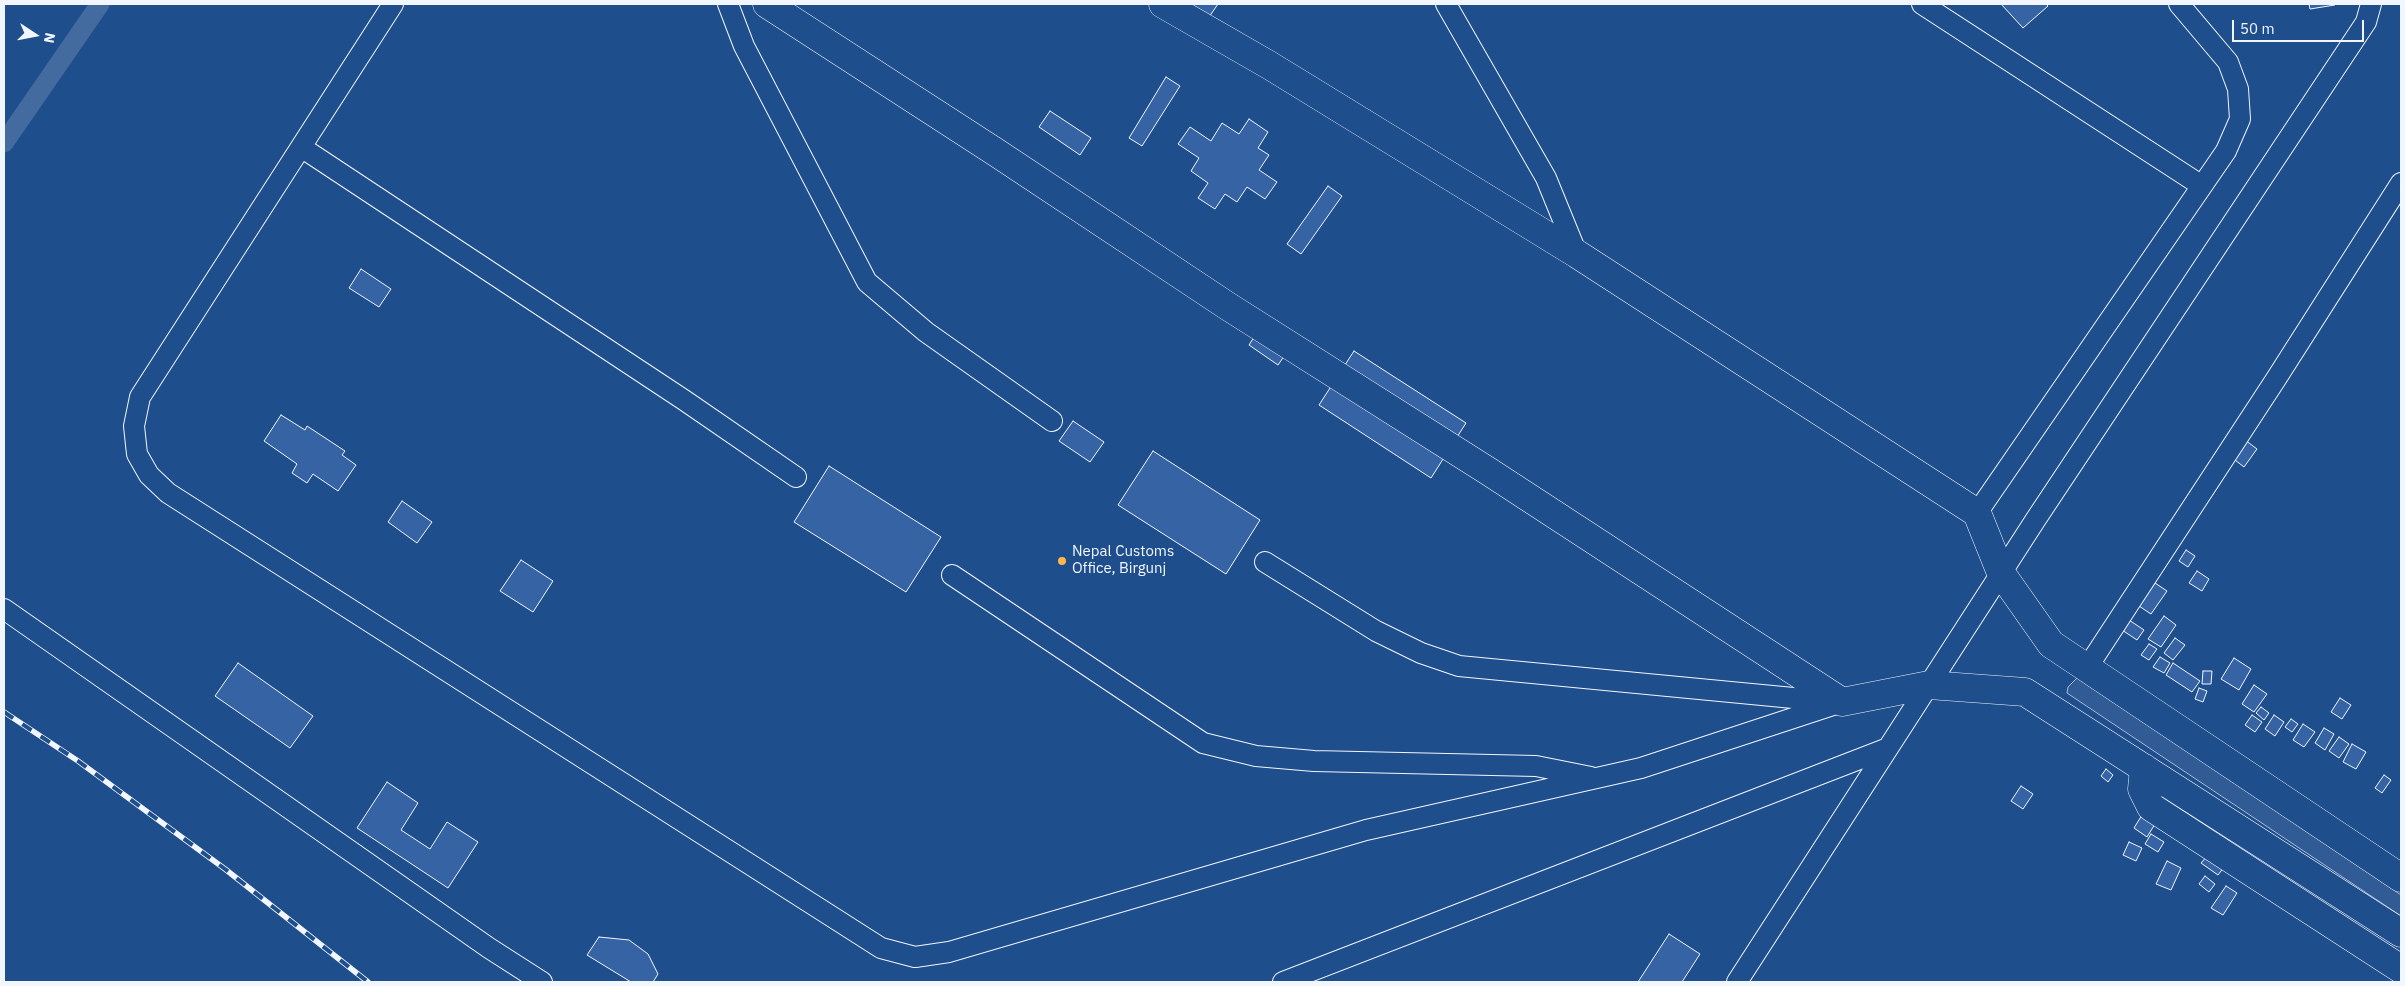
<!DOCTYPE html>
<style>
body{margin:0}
#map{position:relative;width:2405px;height:986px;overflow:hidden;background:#1f4e8c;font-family:"IBM Plex Sans",sans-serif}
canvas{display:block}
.frame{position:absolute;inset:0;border:5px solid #f2f6ff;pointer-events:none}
.north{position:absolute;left:10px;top:10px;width:50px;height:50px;-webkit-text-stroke:4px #1f4e8c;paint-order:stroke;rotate:101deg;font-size:14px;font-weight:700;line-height:20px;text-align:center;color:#f2f6ff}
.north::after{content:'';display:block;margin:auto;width:18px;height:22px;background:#f2f6ff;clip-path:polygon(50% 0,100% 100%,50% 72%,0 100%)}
.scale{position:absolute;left:2232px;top:20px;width:132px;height:22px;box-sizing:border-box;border:2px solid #f2f6ff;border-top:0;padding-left:6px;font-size:15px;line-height:18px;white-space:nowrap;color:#f2f6ff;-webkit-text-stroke:4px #1f4e8c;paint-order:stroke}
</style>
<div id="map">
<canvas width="2405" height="986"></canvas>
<div class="frame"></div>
<div class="north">N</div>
<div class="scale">50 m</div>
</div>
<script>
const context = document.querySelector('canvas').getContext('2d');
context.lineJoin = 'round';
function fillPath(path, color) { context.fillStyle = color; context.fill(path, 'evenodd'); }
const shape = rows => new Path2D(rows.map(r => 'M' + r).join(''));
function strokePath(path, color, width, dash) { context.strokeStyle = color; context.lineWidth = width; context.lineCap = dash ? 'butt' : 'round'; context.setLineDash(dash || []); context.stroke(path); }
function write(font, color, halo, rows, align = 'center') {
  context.font = font + ' "IBM Plex Sans",sans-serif'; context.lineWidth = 4; context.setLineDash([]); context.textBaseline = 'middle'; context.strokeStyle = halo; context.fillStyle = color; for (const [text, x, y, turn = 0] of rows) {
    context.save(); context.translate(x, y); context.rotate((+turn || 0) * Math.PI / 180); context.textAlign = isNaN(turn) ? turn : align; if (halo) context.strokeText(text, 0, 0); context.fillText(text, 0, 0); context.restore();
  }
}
const built = shape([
 [2077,678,2401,895,2401,916,2067,693,2068,687,2077,678]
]);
const canal = shape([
 [4,143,100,4]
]);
const building = shape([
 [1181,4,1218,4,1207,20,1181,4],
 [2001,4,2046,4,2048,6,2023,28,2001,4],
 [2309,4,2335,4,2335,5,2310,9,2309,4],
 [1166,77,1180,86,1142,146,1129,138,1166,77],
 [1050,111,1091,138,1080,155,1039,127,1050,111],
 [1249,119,1268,132,1258,148,1269,155,1259,170,1277,182,1265,199,1247,187,1237,202,1225,194,1215,209,1198,198,1208,183,1191,171,1199,158,1178,144,1190,127,1211,141,1222,123,1239,134,1249,119],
 [1328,186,1342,196,1301,254,1287,244,1328,186],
 [361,269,391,289,379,307,349,288,361,269],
 [1261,326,1291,346,1278,365,1249,345,1261,326],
 [1354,351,1466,423,1431,478,1319,405,1354,351],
 [281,415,305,430,307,426,345,451,342,455,356,465,338,491,313,474,307,483,292,473,297,464,264,441,281,415],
 [1073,421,1104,442,1090,462,1059,441,1073,421],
 [2245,440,2257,449,2244,467,2231,457,2245,440],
 [1153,451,1260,520,1226,574,1118,505,1153,451],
 [829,466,941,537,906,592,794,522,829,466],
 [402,501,432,522,417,543,388,522,402,501],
 [2186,550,2195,556,2188,567,2179,561,2186,550],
 [521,560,553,581,533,612,500,591,521,560],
 [2197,571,2209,579,2202,591,2189,583,2197,571],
 [2155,583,2167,591,2151,614,2139,606,2155,583],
 [2164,616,2176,625,2161,647,2148,639,2164,616],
 [2129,620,2144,630,2137,640,2122,630,2129,620],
 [2175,638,2185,645,2173,660,2164,653,2175,638],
 [2149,644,2157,649,2149,660,2141,655,2149,644],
 [2160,657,2170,663,2164,673,2153,667,2160,657],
 [2234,658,2251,669,2239,690,2221,679,2234,658],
 [238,663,313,716,290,748,215,696,238,663],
 [2173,663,2200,681,2192,692,2166,675,2173,663],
 [2203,671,2212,671,2211,684,2202,684,2203,671],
 [2254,685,2267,694,2254,712,2242,704,2254,685],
 [2199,688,2207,691,2203,702,2195,699,2199,688],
 [2340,698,2351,705,2342,719,2331,712,2340,698],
 [2261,707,2269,713,2264,720,2256,713,2261,707],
 [2252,715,2262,722,2255,732,2245,725,2252,715],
 [2274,715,2284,722,2275,736,2265,729,2274,715],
 [2291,719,2298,724,2292,732,2285,727,2291,719],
 [2303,724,2315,732,2304,747,2293,740,2303,724],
 [2324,728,2334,734,2325,750,2315,743,2324,728],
 [2339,737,2349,744,2339,758,2329,751,2339,737],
 [2352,744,2366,752,2356,769,2343,762,2352,744],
 [2106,769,2113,775,2108,782,2101,776,2106,769],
 [2384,775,2391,780,2382,793,2375,788,2384,775],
 [387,782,418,803,401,830,430,849,447,822,478,842,448,888,357,828,387,782],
 [2021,786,2033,794,2023,809,2011,801,2021,786],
 [2142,815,2155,824,2147,837,2134,828,2142,815],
 [2151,834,2164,842,2158,852,2145,844,2151,834],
 [2129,842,2142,848,2136,861,2123,855,2129,842],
 [2208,855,2224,867,2218,875,2201,863,2208,855],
 [2167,861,2181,868,2171,890,2156,884,2167,861],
 [2205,876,2215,884,2209,892,2199,884,2205,876],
 [2226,886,2237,893,2223,915,2211,908,2226,886],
 [1669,934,1700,954,1682,982,1638,982,1669,934],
 [599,937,629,940,648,954,658,974,653,982,631,982,587,955,599,937]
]);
const minor = shape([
 [393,4,140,397,134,426,137,454,149,475,168,493,881,948,915,957,949,952,1366,830,1641,768,1842,702],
 [728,4,744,46,867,282,926,332,1052,421],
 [1446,4,1546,178,1577,254],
 [1922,4,2202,186],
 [301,147,684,400,796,477],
 [1977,513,2226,151,2240,119,2238,89,2228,62,2179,4],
 [1265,562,1376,631,1421,653,1459,666,1835,702],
 [952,575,1203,743,1256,756,1314,761,1536,766,1591,777],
 [4,609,489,948,542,982],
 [2087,668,2276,379,2401,183],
 [1283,982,1888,748],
 [1737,982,2036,519,2366,22,2371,4]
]);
const highway = shape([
 [767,4,997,153,1229,307,1488,471,1842,702,1929,685,2025,692,2401,933],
 [1163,4,1269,65,1577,254,1977,513,2001,573,2051,644,2401,878],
 [2144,768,2142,789,2151,807,2401,969]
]);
const rail = shape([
 [4,712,78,761,225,869,368,982]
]);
const markers = [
 [1062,561,5,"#ffb74d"]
];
const poiNames = [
 ["Nepal Customs",1072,552],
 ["Office, Birgunj",1072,569]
];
fillPath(built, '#305b95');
strokePath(built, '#a8bbd7', 1);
strokePath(canal, '#446ba0', 19);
fillPath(building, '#3563a3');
strokePath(building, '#f2f6ff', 1);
strokePath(minor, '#f2f6ff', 22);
strokePath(highway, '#f2f6ff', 29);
strokePath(minor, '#1f4e8c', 20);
strokePath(highway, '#1f4e8c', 28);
strokePath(rail, '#f2f6ff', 5.5);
strokePath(rail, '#1f4e8c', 4, [11]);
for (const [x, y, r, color] of markers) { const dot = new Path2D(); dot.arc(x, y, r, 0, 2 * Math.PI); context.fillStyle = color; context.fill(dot); strokePath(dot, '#1f4e8c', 2); }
write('15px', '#f2f6ff', '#1f4e8c', poiNames, 'left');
</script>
